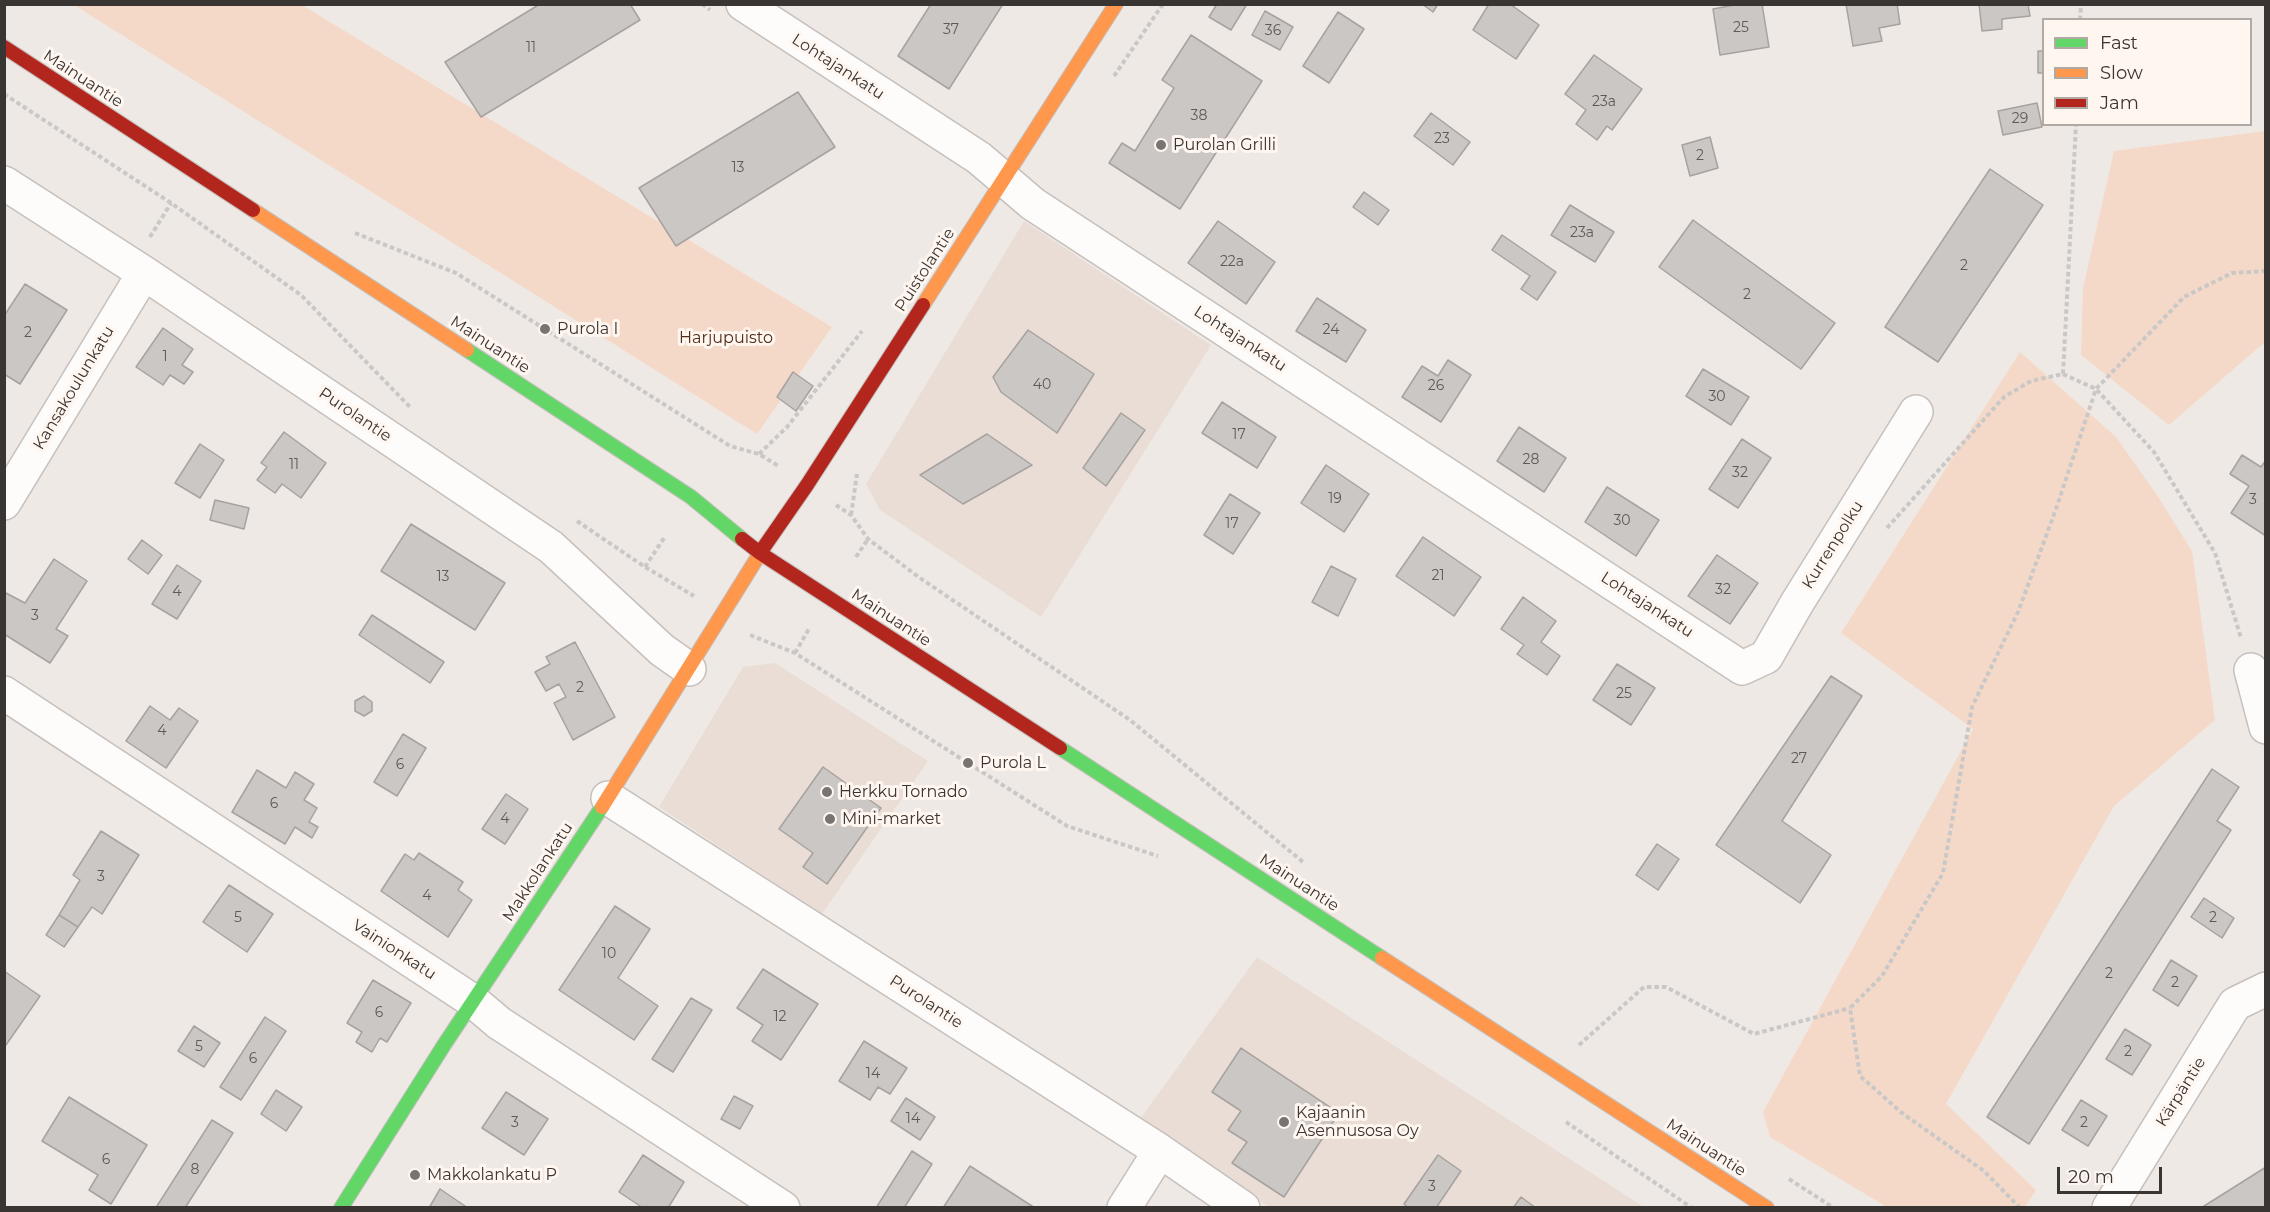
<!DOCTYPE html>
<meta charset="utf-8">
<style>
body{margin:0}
#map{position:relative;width:2270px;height:1212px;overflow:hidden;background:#efe9e5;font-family:Montserrat,sans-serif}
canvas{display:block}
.frame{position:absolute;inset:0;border:6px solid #393532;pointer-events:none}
.legend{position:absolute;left:2042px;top:18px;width:210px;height:108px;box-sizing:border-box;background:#fff6f0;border:2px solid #b0a9a4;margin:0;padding:8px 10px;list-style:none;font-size:18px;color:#393532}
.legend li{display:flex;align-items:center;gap:12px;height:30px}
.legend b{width:30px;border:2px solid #b0a9a4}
.scale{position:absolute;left:2057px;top:1167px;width:105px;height:27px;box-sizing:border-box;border:3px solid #393532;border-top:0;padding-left:8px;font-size:18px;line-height:21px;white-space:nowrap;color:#393532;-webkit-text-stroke:4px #fff6f0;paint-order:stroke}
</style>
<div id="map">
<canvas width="2270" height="1212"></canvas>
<div class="frame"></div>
<ul class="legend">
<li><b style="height:8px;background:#63d668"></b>Fast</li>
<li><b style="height:8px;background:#ff974d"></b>Slow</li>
<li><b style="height:8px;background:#b3261e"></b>Jam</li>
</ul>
<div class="scale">20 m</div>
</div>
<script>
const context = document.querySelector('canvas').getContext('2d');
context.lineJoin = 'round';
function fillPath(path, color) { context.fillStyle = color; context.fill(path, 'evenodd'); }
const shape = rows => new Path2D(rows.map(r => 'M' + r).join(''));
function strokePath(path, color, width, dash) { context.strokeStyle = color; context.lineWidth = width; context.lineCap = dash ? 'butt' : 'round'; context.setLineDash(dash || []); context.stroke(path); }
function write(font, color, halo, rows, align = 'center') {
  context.font = font + ' Montserrat,sans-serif'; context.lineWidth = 6; context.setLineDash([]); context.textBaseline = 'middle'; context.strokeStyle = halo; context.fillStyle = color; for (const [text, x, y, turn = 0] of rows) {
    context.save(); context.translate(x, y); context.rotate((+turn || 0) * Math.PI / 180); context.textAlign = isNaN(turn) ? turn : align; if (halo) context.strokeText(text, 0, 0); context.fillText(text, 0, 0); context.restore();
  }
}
const built = shape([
 [1024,221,1211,345,1041,617,880,510,866,484],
 [775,663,928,761,822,914,659,807,743,667],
 [1257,957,1644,1207,1269,1207,1138,1122]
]);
const green = shape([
 [74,5,302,5,832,327,757,434],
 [2265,131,2265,342,2169,425,2081,355,2083,288,2114,151],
 [2020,352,2116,437,2157,495,2192,551,2215,720,2114,806,1946,1104,2036,1190,2025,1207,1887,1207,1770,1137,1763,1112,1973,729,1841,633]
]);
const building = shape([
 [540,4,630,4,640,20,481,117,445,62,540,4],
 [931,4,1003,4,949,89,898,56,931,4],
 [1217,4,1247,4,1231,30,1209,17,1217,4],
 [1422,4,1438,4,1433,12,1422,4],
 [1489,4,1510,4,1539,25,1516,59,1473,30,1489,4],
 [1740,4,1762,4,1769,47,1720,55,1713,9,1740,4],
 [1846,4,1897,4,1900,24,1879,28,1882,41,1853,46,1846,4],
 [1979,4,2028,4,2030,16,2002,19,2002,29,1982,31,1979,4],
 [1265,11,1293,27,1280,50,1252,35,1265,11],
 [1338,12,1364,29,1329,83,1303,66,1338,12],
 [1191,35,1262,81,1180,209,1109,163,1122,143,1135,151,1174,88,1162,80,1191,35],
 [2038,51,2044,51,2044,73,2038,73,2038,51],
 [1594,55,1642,89,1612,130,1607,126,1597,140,1576,124,1586,110,1565,94,1594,55],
 [798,92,835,147,676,246,639,188,798,92],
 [2037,103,2042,127,2003,135,1998,111,2037,103],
 [1431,113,1470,142,1453,165,1414,136,1431,113],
 [1710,137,1718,168,1690,176,1682,145,1710,137],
 [1990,169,2043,205,1938,362,1885,327,1990,169],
 [1364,192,1389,210,1378,225,1353,207,1364,192],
 [1570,205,1614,232,1595,262,1551,235,1570,205],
 [1693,220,1835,323,1801,369,1659,267,1693,220],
 [1218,221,1275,262,1246,304,1188,263,1218,221],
 [1502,235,1556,272,1537,300,1521,289,1530,276,1492,250,1502,235],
 [25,284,67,310,20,384,4,374,4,316,25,284],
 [1317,298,1366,330,1346,362,1296,331,1317,298],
 [163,328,193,349,182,365,193,372,184,384,170,375,163,385,136,367,163,328],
 [1028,330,1094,374,1057,433,1001,392,993,377,1028,330],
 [1448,360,1471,375,1441,422,1402,397,1422,366,1438,376,1448,360],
 [1703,369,1749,397,1731,425,1686,396,1703,369],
 [793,372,813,386,796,411,777,397,793,372],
 [1222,402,1276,437,1257,468,1202,433,1222,402],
 [1121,413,1145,430,1106,486,1083,468,1121,413],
 [1519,427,1566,458,1544,492,1497,461,1519,427],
 [284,432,326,463,301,498,282,484,275,493,257,480,267,467,261,463,284,432],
 [987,434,1032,465,963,504,920,475,987,434],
 [1742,439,1771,458,1738,508,1709,489,1742,439],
 [200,444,224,460,200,498,175,483,200,444],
 [2242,455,2261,467,2266,460,2266,536,2231,513,2249,486,2230,474,2242,455],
 [1326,465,1369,494,1344,532,1301,503,1326,465],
 [1607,487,1659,520,1636,556,1585,522,1607,487],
 [1230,494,1260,513,1233,554,1204,535,1230,494],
 [215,500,249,508,244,529,210,520,215,500],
 [411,524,505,583,475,630,381,571,411,524],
 [1423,537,1481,577,1454,616,1396,576,1423,537],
 [142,540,162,555,148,574,128,559,142,540],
 [1717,555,1758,583,1730,624,1688,596,1717,555],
 [54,559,87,581,56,629,68,636,50,663,4,634,4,592,25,603,54,559],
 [177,565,201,581,177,619,152,604,177,565],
 [1331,566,1356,579,1338,616,1312,602,1331,566],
 [1523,597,1556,621,1541,642,1560,656,1547,675,1517,654,1524,645,1501,629,1523,597],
 [372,615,444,662,430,683,359,635,372,615],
 [575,642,615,717,573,740,554,703,566,697,559,684,546,691,535,672,550,664,546,657,575,642],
 [1617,664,1655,688,1631,725,1593,700,1617,664],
 [1831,676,1862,696,1782,821,1831,855,1800,903,1716,845,1831,676],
 [364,696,372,702,372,711,364,716,355,711,355,701,364,696],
 [150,706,170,720,179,708,198,721,166,768,126,741,150,706],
 [403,734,426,748,397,796,374,782,403,734],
 [823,767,881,808,827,884,803,867,813,853,779,829,823,767],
 [2212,769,2239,787,2217,821,2231,830,2029,1144,1987,1117,2212,769],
 [257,770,286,788,295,772,314,784,304,800,317,808,309,822,318,827,312,838,295,827,285,844,232,812,257,770],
 [506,794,528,809,505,844,482,829,506,794],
 [101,831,139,855,102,914,92,907,78,927,59,915,80,880,73,875,101,831],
 [1657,844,1679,859,1658,890,1636,875,1657,844],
 [419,853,463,882,458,890,472,900,448,937,381,891,405,854,414,860,419,853],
 [229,885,273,914,247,952,203,922,229,885],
 [2204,898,2234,918,2222,938,2191,917,2204,898],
 [615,906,650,929,618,978,658,1006,634,1040,559,990,615,906],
 [59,915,78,927,64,947,46,935,59,915],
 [2171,960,2197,976,2178,1006,2153,990,2171,960],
 [763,969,818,1004,781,1060,752,1041,763,1025,737,1008,763,969],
 [4,971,40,996,6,1045,4,1043,4,971],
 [373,980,411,1003,387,1042,380,1038,372,1052,356,1042,362,1032,347,1023,373,980],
 [691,998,712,1010,673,1072,652,1059,691,998],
 [265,1017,286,1031,241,1100,220,1087,265,1017],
 [194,1026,220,1043,204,1067,178,1051,194,1026],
 [2125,1029,2151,1045,2132,1075,2106,1059,2125,1029],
 [864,1041,907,1068,890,1094,878,1087,870,1100,839,1081,864,1041],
 [1241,1048,1339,1113,1284,1197,1232,1163,1247,1142,1228,1130,1241,1111,1212,1092,1241,1048],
 [276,1090,302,1107,286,1131,261,1114,276,1090],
 [506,1092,548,1119,524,1155,482,1128,506,1092],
 [734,1096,753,1106,740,1129,721,1119,734,1096],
 [69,1097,147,1145,111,1204,89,1190,98,1175,42,1141,69,1097],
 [906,1098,935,1117,920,1140,891,1121,906,1098],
 [2081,1100,2107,1116,2088,1146,2062,1130,2081,1100],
 [212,1120,233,1133,185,1208,159,1208,157,1206,212,1120],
 [912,1151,932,1164,904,1208,876,1208,912,1151],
 [643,1155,684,1182,668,1208,643,1208,619,1192,643,1155],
 [1438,1155,1461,1171,1436,1208,1408,1208,1404,1204,1438,1155],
 [970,1166,1035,1208,943,1208,970,1166],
 [2266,1167,2266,1208,2201,1208,2266,1167],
 [440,1189,468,1208,429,1208,440,1189],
 [1521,1197,1536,1208,1513,1208,1521,1197]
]);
const path = shape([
 [702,4,710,10],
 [2080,20,2081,4],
 [1114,76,1163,4],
 [4,94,171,203,301,295,410,407],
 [355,233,456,273,730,446,759,454,780,467],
 [150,237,171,203],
 [2063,374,2096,389,2154,452,2215,553,2241,638],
 [759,454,787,427,862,331],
 [836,505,851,515,868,539,920,578,1130,720,1303,862],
 [851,515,857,474],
 [577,521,645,567,694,596],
 [1887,528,2004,397,2031,381,2063,374,2076,124],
 [856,557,868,539],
 [645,567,664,538],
 [750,635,795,653,1067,826,1158,856],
 [795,653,810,627],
 [1579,1045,1644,987,1666,987,1754,1034,1850,1008],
 [1566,1122,1692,1208],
 [1789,1179,1834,1208],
 [2020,1208,1984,1171,1902,1113,1860,1076,1850,1008,1882,976,1943,873,1972,707,2018,612,2056,509,2096,389,2184,297,2232,273,2266,271]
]);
const street = shape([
 [743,4,979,158,1033,204,1742,668,1766,657,1797,603,1916,412],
 [4,183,144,273,551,547,662,650,689,669],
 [4,503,144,273],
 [2251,670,2266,727],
 [4,693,473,1001,499,1023,783,1208],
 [608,798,1160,1151,1243,1208],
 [1124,1208,1160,1151],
 [2109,1208,2235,1004,2266,989]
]);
const fast = shape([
 [467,350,691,497,742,539],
 [1060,748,1382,958],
 [341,1208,444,1045,602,807]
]);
const slow = shape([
 [253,210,467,350],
 [923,305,1116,4],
 [602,807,764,547],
 [1382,958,1767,1208]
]);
const jam = shape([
 [4,47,253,210],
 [742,539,760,553,1060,748],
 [764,547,807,485,923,305]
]);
const markers = [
 [1161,145,6,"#797471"],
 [545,329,6,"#797471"],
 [968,763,6,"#797471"],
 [827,792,6,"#797471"],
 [830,819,6,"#797471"],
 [1284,1122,6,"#797471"],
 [415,1175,6,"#797471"]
];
const numberNames = [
 ["25",1741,28],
 ["37",951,30],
 ["36",1273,31],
 ["11",531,48],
 ["23a",1604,102],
 ["38",1199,116],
 ["29",2020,119],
 ["23",1442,139],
 ["2",1700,156],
 ["13",738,168],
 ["23a",1582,233],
 ["22a",1232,262],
 ["2",1964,266],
 ["2",1747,295],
 ["24",1331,330],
 ["2",28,333],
 ["1",165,357],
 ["40",1042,385],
 ["26",1436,386],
 ["30",1717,397],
 ["17",1239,435],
 ["28",1531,460],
 ["11",294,465],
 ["32",1740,473],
 ["19",1335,499],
 ["3",2253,500],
 ["30",1622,521],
 ["17",1232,524],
 ["21",1438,576],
 ["13",443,577],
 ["32",1723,590],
 ["4",177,592],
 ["3",35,616],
 ["2",580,688],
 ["25",1624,694],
 ["4",162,731],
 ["27",1799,759],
 ["6",400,765],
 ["6",274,804],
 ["4",505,819],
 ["3",101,877],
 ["4",427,896],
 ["5",238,918],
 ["2",2213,918],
 ["10",609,954],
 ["2",2109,974],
 ["2",2175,983],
 ["6",379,1013],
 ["12",780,1017],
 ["5",199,1047],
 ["2",2128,1052],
 ["6",253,1059],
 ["14",873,1074],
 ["14",913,1119],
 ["3",515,1123],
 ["2",2084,1123],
 ["6",106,1160],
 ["8",195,1170],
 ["3",1432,1187]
];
const streetNames = [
 ["Lohtajankatu",838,67,33],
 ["Mainuantie",83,79,33],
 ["Puistolantie",925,270,-57],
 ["Lohtajankatu",1240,339,33],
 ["Mainuantie",490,345,33],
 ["Kansakoulunkatu",74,388,-59],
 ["Purolantie",355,415,34],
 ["Kurrenpolku",1833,545,-58],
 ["Lohtajankatu",1647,605,33],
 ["Mainuantie",891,618,33],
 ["Makkolankatu",538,872,-57],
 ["Mainuantie",1299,883,33],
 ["Vainionkatu",394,950,33],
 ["Purolantie",926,1002,33],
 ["Kärpäntie",2181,1092,-58],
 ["Mainuantie",1706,1148,33]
];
const poiNames = [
 ["Purolan Grilli",1173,145],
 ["Purola I",557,329],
 ["Purola L",980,763],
 ["Herkku Tornado",839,792],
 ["Mini-market",842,819],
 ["Kajaanin",1296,1113],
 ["Asennusosa Oy",1296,1131],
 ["Makkolankatu P",427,1175]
];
const parkNames = [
 ["Harjupuisto",726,338]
];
fillPath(built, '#eaddd5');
fillPath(green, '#f5d9c8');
fillPath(building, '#cbc7c4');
strokePath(building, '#a7a29f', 1.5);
strokePath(street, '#c5c0bd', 36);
strokePath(fast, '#c5c0bd', 16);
strokePath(slow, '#c5c0bd', 16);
strokePath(jam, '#c5c0bd', 16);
strokePath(path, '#cac8c7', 4, [4.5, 3]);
strokePath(street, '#fdfcfb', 33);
strokePath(fast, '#63d668', 14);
strokePath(slow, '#ff974d', 14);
strokePath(jam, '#b3261e', 14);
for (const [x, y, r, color] of markers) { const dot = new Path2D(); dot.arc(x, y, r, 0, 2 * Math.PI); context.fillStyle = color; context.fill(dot); strokePath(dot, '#fff6f0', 2); }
write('14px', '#5e5a56', null, numberNames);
write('16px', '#393532', '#fff6f0', streetNames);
write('16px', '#393532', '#fff6f0', poiNames, 'left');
write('16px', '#502e18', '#fff6f0', parkNames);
</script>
